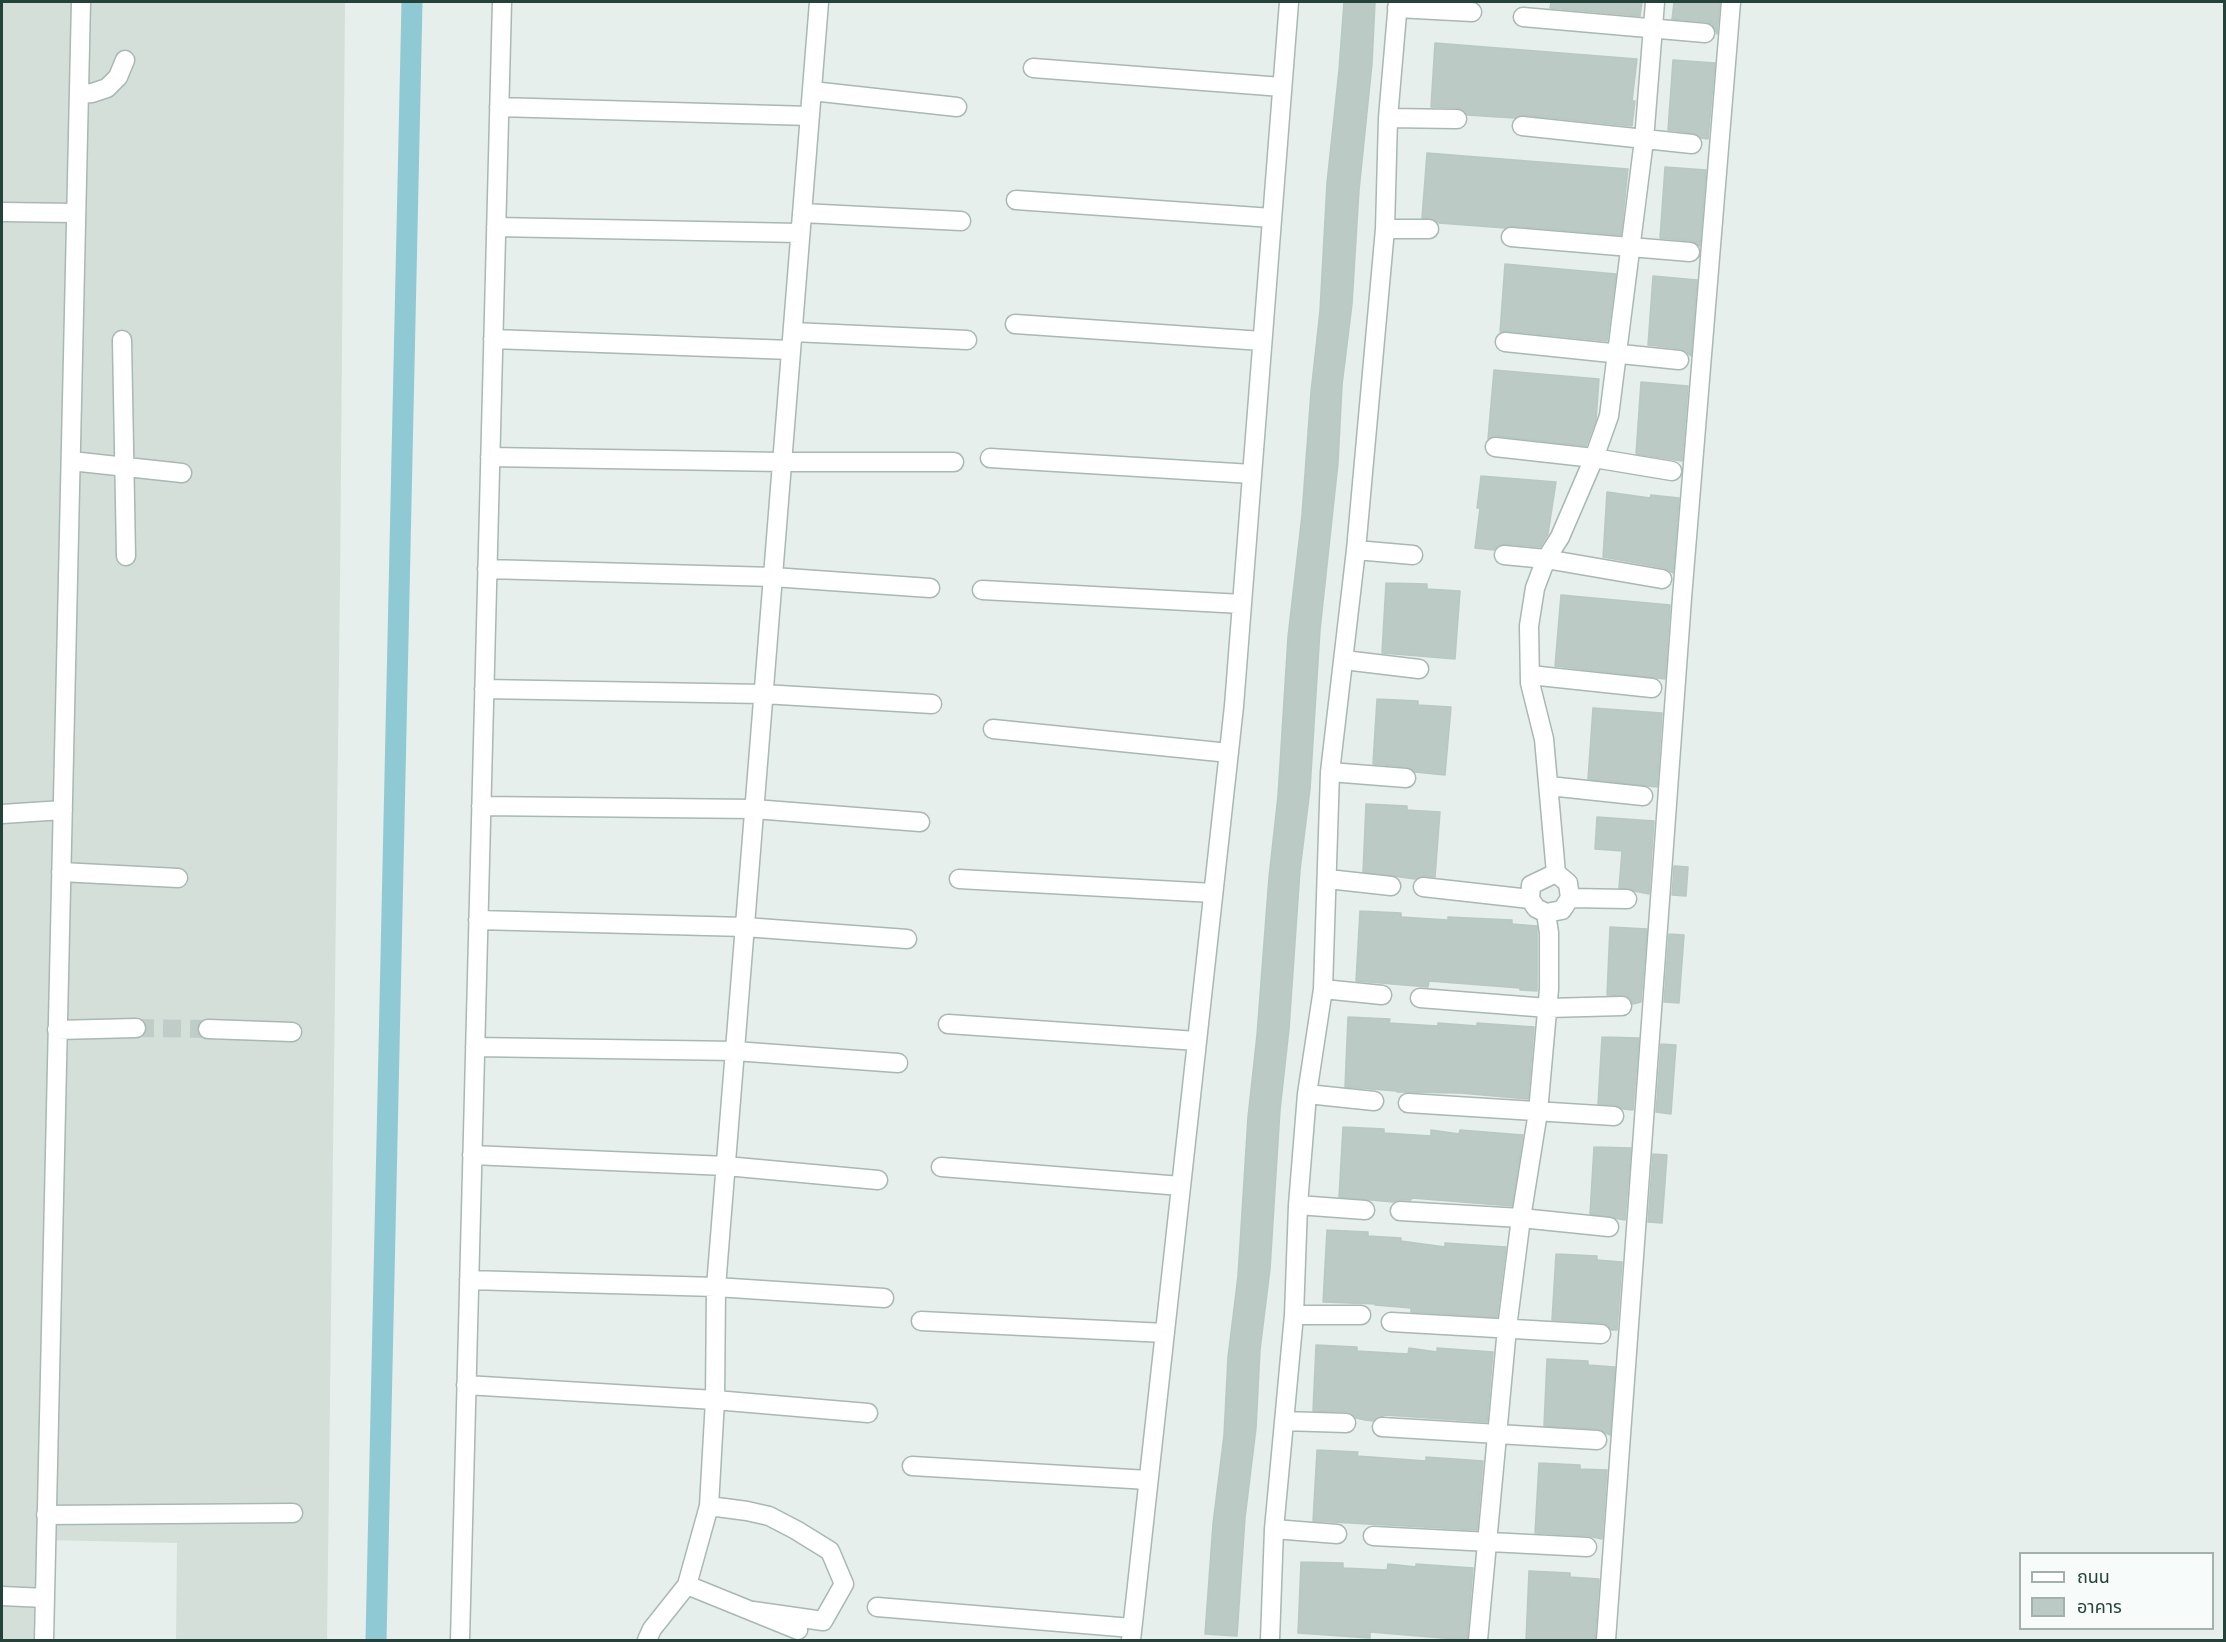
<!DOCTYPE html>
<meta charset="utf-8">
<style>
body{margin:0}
#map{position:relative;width:2226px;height:1642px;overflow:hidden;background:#e6efeb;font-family:"Sofia Sans Condensed","Noto Sans Thai",sans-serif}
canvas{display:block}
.frame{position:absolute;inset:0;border:3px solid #24423a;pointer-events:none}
.legend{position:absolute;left:2019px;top:1552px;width:195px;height:78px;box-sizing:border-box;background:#f7fbf9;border:2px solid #a3b1ad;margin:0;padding:8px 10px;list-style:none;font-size:18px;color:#24423a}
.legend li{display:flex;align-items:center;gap:12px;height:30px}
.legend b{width:30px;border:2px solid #a3b1ad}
</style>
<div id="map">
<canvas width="2226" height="1642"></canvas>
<div class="frame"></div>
<ul class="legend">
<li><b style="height:8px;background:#fff"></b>ถนน</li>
<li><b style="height:16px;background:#bbcac4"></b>อาคาร</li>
</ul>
</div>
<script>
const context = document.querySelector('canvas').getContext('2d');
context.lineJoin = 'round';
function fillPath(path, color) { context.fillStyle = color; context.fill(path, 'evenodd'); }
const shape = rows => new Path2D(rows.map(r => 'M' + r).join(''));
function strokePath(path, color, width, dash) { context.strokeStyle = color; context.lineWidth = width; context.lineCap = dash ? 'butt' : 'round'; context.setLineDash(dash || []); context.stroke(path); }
const built = shape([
 [2,2,345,2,340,582,327,1640,176,1640,177,1543,46,1540,44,1640,2,1640]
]);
const canal = shape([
 [376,1640,412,2]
]);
const building = shape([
 [1344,2,1375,2,1372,64,1359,190,1352,304,1342,385,1338,463,1320,630,1310,789,1300,870,1289,1029,1280,1110,1270,1269,1260,1350,1256,1428,1245,1518,1237,1636,1205,1634,1213,1524,1224,1435,1228,1357,1238,1276,1248,1117,1257,1035,1269,877,1278,796,1288,637,1302,515,1311,392,1320,311,1327,183,1339,70,1344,2],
 [1551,2,1642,2,1640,16,1550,8,1551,2],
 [1674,2,1720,2,1717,34,1712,24,1707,22,1672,19,1674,2],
 [1435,43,1637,59,1632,101,1635,101,1632,126,1523,115,1514,118,1467,115,1463,110,1458,108,1431,107,1435,43],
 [1673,60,1715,63,1708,139,1701,138,1693,133,1668,130,1673,60],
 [1427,153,1628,169,1621,235,1512,226,1505,228,1439,223,1434,219,1422,218,1427,153],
 [1665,167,1706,170,1700,246,1691,241,1660,238,1665,167],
 [1505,264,1616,274,1607,341,1506,331,1500,332,1505,264],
 [1653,276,1697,280,1691,356,1681,349,1648,345,1653,276],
 [1494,370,1599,379,1596,420,1586,446,1496,436,1488,439,1494,370],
 [1641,382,1688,386,1682,461,1636,454,1641,382],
 [1481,476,1556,482,1548,534,1540,547,1505,544,1499,545,1494,550,1475,548,1480,508,1477,508,1481,476],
 [1607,492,1650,498,1651,495,1679,498,1673,573,1664,568,1603,557,1607,492],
 [1386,583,1427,584,1427,589,1460,591,1455,659,1382,653,1386,583],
 [1561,595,1670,605,1665,679,1555,666,1561,595],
 [1377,699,1418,701,1418,705,1451,707,1445,775,1415,772,1407,767,1373,764,1377,699],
 [1593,708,1662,713,1657,787,1588,779,1593,708],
 [1366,804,1407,806,1407,810,1440,812,1435,877,1424,876,1415,879,1363,872,1366,804],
 [1597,817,1654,821,1649,894,1619,888,1622,851,1595,849,1597,817],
 [1674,866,1688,867,1686,896,1672,895,1674,866],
 [1360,911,1401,913,1401,917,1448,920,1448,917,1512,920,1512,924,1537,926,1537,991,1520,990,1520,988,1429,981,1428,987,1356,981,1360,911],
 [1610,927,1647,929,1641,1002,1633,1004,1627,996,1607,995,1610,927],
 [1669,934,1684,935,1679,1003,1664,1002,1669,934],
 [1348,1017,1390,1019,1389,1023,1438,1026,1438,1023,1477,1026,1477,1023,1534,1027,1528,1099,1460,1093,1397,1092,1397,1091,1345,1087,1348,1017],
 [1602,1037,1639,1038,1633,1110,1623,1109,1615,1105,1598,1104,1602,1037],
 [1661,1044,1676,1045,1671,1114,1656,1112,1661,1044],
 [1343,1127,1384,1129,1384,1133,1431,1136,1431,1130,1459,1134,1460,1130,1523,1135,1512,1206,1412,1198,1411,1200,1400,1200,1393,1202,1339,1197,1343,1127],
 [1594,1147,1631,1148,1625,1220,1590,1214,1594,1147],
 [1653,1154,1667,1155,1662,1223,1648,1222,1653,1154],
 [1327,1230,1368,1232,1368,1236,1401,1238,1401,1241,1445,1247,1445,1243,1506,1247,1497,1317,1411,1312,1411,1308,1375,1305,1376,1304,1323,1302,1327,1230],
 [1556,1254,1597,1256,1597,1260,1622,1262,1617,1330,1611,1330,1608,1325,1602,1323,1552,1320,1556,1254],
 [1316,1345,1357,1347,1357,1351,1408,1354,1409,1348,1437,1352,1437,1348,1493,1352,1487,1422,1385,1415,1373,1421,1365,1420,1356,1418,1347,1412,1313,1411,1316,1345],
 [1547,1359,1588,1361,1588,1365,1615,1367,1610,1435,1598,1429,1544,1426,1547,1359],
 [1317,1450,1358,1452,1357,1456,1426,1461,1426,1457,1483,1461,1477,1530,1313,1521,1317,1450],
 [1539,1463,1580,1465,1580,1469,1607,1470,1602,1539,1588,1536,1535,1533,1539,1463],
 [1301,1562,1343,1563,1343,1568,1387,1570,1388,1564,1416,1567,1416,1564,1473,1568,1467,1640,1370,1632,1370,1638,1298,1633,1301,1562],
 [1529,1571,1570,1573,1570,1577,1599,1579,1595,1641,1526,1641,1529,1571]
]);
const minorTunnel = shape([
 [136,1028,208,1029]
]);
const minor = shape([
 [1397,8,1472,12],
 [1523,17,1705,33],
 [1033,68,1282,87],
 [812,91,957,107],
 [79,94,92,93,107,88,118,77,125,60],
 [499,107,810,116],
 [1388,118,1457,119],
 [1522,126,1692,144],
 [1016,200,1272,218],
 [2,212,76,213],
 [802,213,961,221],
 [496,227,800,233],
 [1385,229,1429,229],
 [1511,237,1690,252],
 [1015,324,1262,341],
 [793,332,967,340],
 [493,339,791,350],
 [122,340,126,556],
 [1505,342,1679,360],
 [1495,447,1594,458,1672,471],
 [490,457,782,462,954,462],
 [990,458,1252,474],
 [71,461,182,473],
 [1356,550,1413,555],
 [1504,555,1546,559,1662,579],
 [487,569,773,577,930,588],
 [982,590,1242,604],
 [1344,660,1419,669],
 [1530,675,1652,688],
 [484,689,763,694,932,704],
 [993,729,1229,753],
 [1330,772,1406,778],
 [1549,786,1643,796],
 [481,806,754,809,920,822],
 [2,814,63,810],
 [61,872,178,878],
 [1556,873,1544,739,1530,683,1529,626,1535,588,1546,559,1560,537,1594,458,1609,416,1644,140,1655,2],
 [1556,873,1568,883,1570,898,1562,910,1546,913,1536,908,1530,899,1531,885,1556,873],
 [959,879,1213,893],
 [1328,879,1391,886],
 [1423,887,1530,899],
 [1570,898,1627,899],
 [478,920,745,927,907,939],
 [1323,989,1382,995],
 [1420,998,1548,1008,1622,1006],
 [948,1024,1197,1041],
 [208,1029,292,1032],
 [57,1030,136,1028],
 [475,1047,735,1051,898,1063],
 [1307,1094,1374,1101],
 [1408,1103,1614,1116],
 [472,1155,726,1166,878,1180],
 [941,1167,1181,1186],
 [1298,1205,1365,1210],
 [1400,1211,1521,1218,1609,1227],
 [469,1280,716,1287,884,1298],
 [1294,1315,1361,1315],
 [921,1321,1165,1333],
 [1391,1322,1601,1334],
 [466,1385,715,1400,868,1413],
 [1284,1421,1346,1423],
 [1382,1427,1597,1440],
 [912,1466,1148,1480],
 [709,1506,747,1511,769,1516,796,1530,830,1551,844,1584,823,1621,753,1611],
 [46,1515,293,1513],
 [1274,1529,1337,1534],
 [1373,1536,1587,1547],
 [687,1585,798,1630],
 [2,1596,45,1598],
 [877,1607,1132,1628],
 [44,1640,81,2],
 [460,1640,502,2],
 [647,1640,652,1629,687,1585,709,1506,715,1400,716,1287,819,2],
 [1131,1640,1234,706,1289,2],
 [1270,1640,1274,1529,1294,1315,1298,1205,1307,1094,1323,989,1330,772,1356,550,1385,229,1388,118,1398,2],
 [1478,1640,1507,1328,1521,1218,1538,1112,1549,989,1549,933,1546,913],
 [1606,1640,1682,598,1731,2]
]);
fillPath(built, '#d4dfda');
strokePath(canal, '#8ec9d4', 21);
fillPath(building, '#bbcac4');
strokePath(building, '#b8c9c2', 1.5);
strokePath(minorTunnel, '#bfccc8', 18, [18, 9]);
strokePath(minor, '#a8b8b2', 21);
strokePath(minor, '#fff', 18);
</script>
